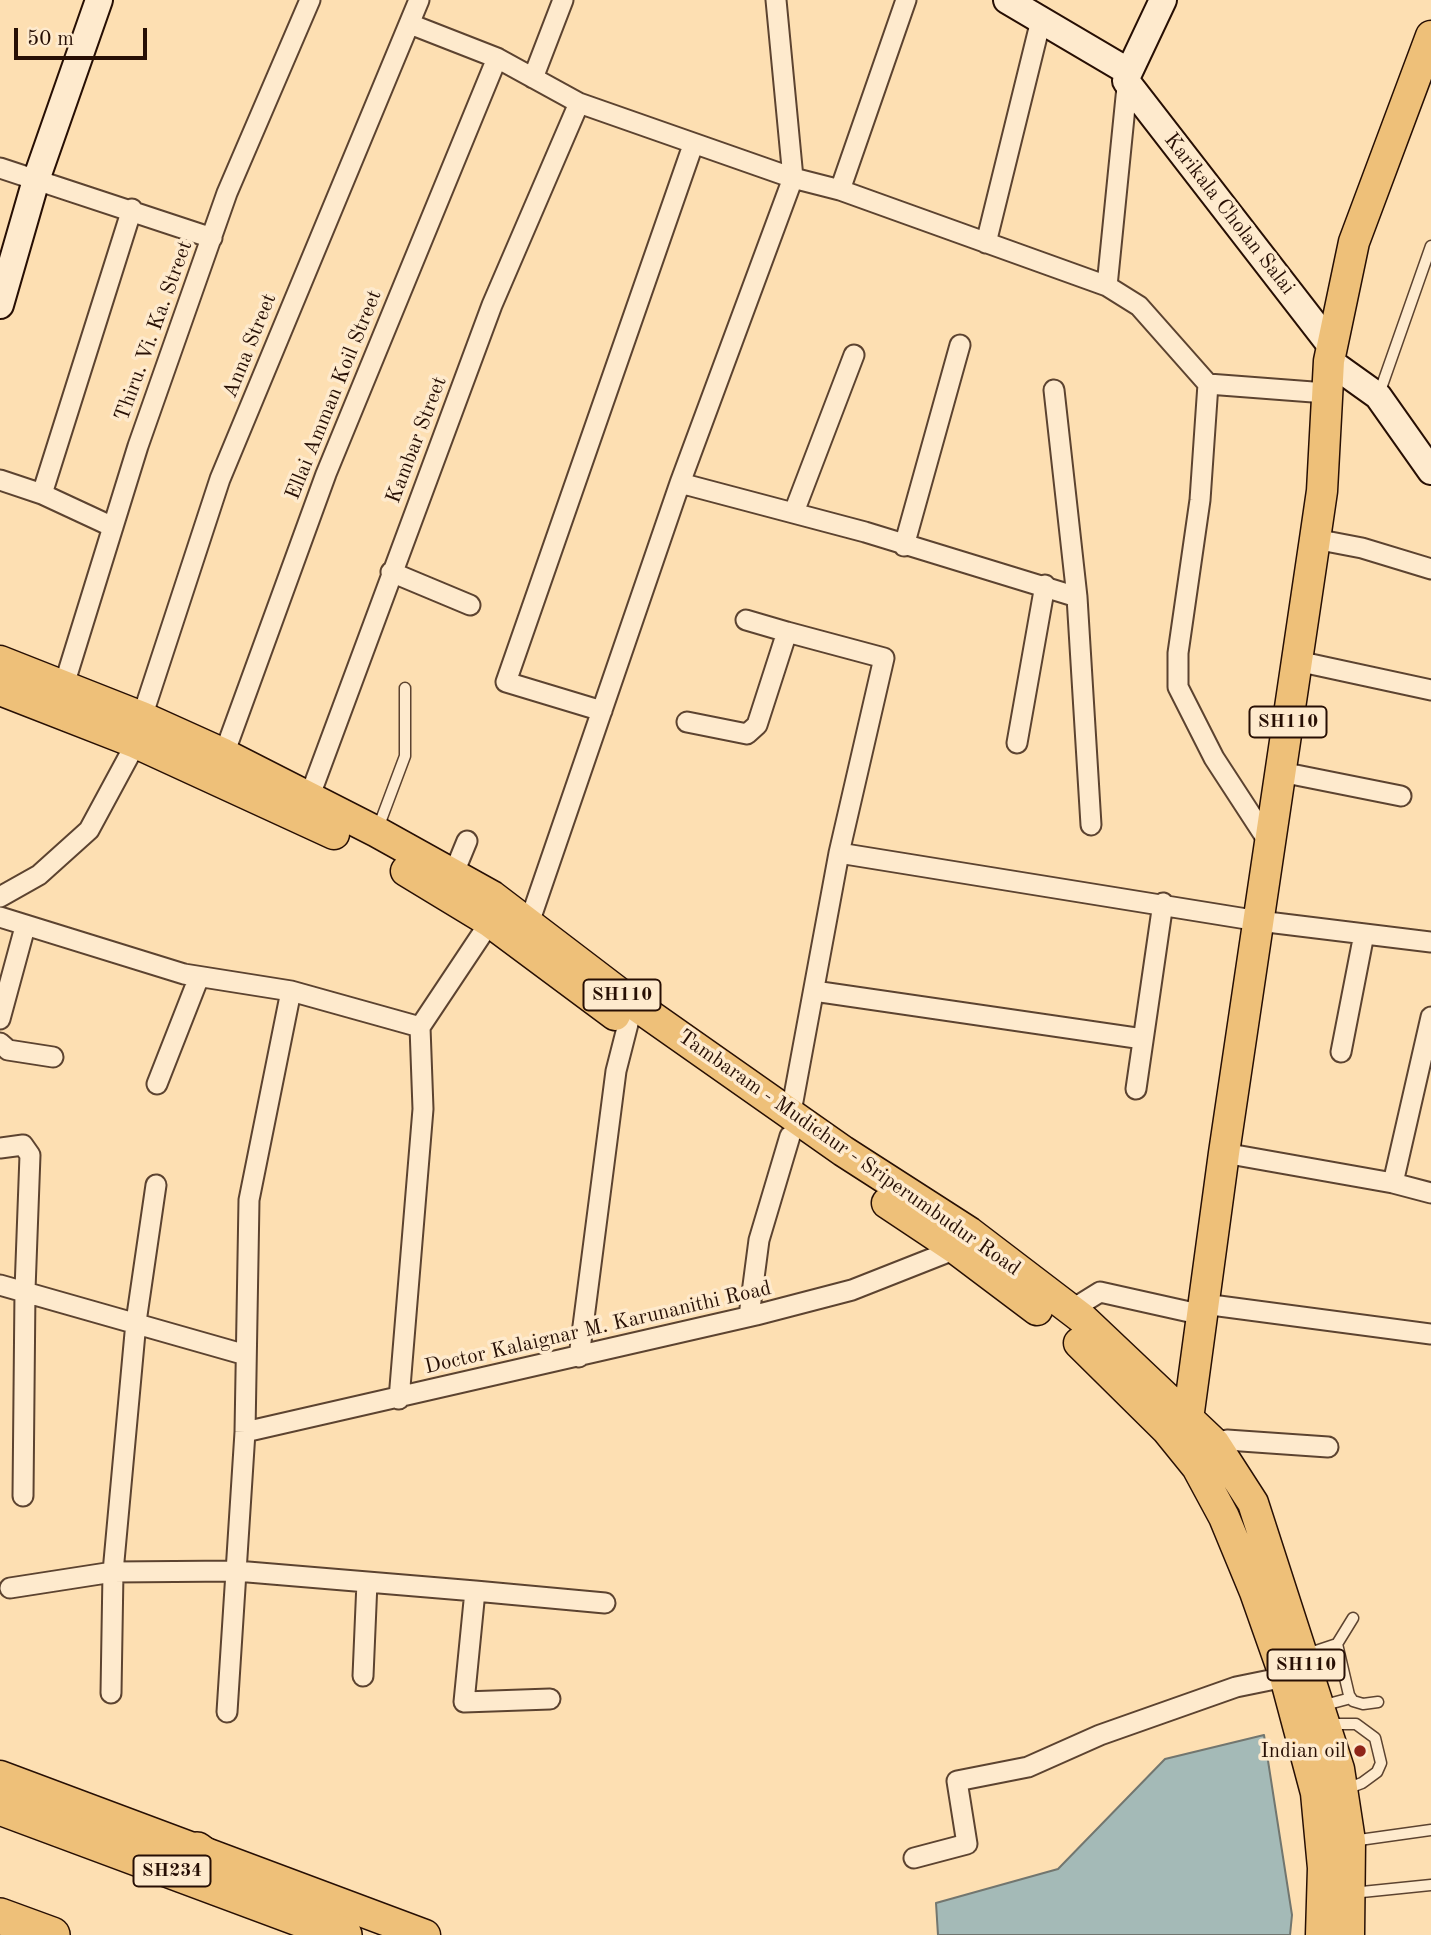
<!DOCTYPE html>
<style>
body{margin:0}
#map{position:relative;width:1431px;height:1935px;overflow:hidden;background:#fddfb2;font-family:"Old Standard TT",serif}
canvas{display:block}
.scale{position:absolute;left:14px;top:28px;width:133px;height:32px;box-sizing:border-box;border:4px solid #270f04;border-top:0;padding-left:9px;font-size:21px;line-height:24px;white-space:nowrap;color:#270f04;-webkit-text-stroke:5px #feeacd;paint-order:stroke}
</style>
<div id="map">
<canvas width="1431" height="1935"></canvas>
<div class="scale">50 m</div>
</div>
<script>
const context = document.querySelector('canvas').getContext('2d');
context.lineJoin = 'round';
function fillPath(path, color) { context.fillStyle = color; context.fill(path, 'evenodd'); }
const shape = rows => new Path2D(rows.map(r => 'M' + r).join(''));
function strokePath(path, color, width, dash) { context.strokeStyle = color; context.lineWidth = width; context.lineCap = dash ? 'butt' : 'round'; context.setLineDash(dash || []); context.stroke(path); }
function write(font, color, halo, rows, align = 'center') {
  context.font = font + ' "Old Standard TT",serif'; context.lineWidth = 7; context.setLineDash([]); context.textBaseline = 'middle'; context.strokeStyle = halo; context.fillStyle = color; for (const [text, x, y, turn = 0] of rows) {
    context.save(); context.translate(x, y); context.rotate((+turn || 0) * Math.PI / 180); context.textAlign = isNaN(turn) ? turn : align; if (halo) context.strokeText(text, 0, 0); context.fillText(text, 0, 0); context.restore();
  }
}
const water = shape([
 [1264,1735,1292,1915,1290,1935,938,1935,936,1903,1058,1869,1165,1759,1264,1735]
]);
const lane = shape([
 [1379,394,1431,246],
 [378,828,405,756,405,688],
 [1353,1618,1337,1644,1349,1695,1353,1701,1363,1704,1378,1702],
 [1304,1655,1337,1644],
 [1321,1706,1351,1698],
 [1327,1724,1356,1724,1375,1738,1381,1763,1377,1772,1362,1783,1346,1789],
 [1352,1841,1431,1830],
 [1352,1893,1431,1885]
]);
const street = shape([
 [410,24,497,58,579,103,793,178,840,190,1107,286,1139,306,1208,384,1326,393],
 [533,78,563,0],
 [0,168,212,238],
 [840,190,906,0],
 [986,243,1041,20],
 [1107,286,1128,77],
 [1208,384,1200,500,1178,653,1178,687,1214,758,1270,844],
 [1054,390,1077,597,1091,825],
 [0,480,42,494,113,527],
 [680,483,865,532,1077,597],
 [42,494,132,209],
 [794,512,854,355],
 [1315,539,1362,548,1431,569],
 [904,546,960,345],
 [391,572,470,605],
 [746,620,787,632],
 [1297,661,1431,690],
 [64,685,138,446,227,193,310,0],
 [602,711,506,682,693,145],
 [142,717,220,479,419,0],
 [687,722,747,734,757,725,787,632,884,658,839,853,791,1112],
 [1017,743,1045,585],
 [224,754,326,474,497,58],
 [1281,772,1401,796],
 [309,798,492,305,579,103],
 [839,853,1259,921,1431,942],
 [453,875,467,841],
 [0,897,39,875,89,830,136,743],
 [0,917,184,974,291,991,420,1027,490,922],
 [529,923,680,483,793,178,776,0],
 [814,991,1143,1039],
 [0,1019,25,927],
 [0,1043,8,1050,53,1057],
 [1341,1052,1364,934],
 [157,1084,199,977],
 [1136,1089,1163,903],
 [0,1148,23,1145,30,1155,25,1290,23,1496],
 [1224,1153,1393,1183,1431,1017],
 [1393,1183,1431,1193],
 [0,1285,246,1355],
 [1204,1304,1431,1334],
 [1071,1310,1100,1292,1203,1315],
 [749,1316,759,1240,790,1136],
 [579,1357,616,1071,628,1024],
 [399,1399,423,1109,420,1027],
 [245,1432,756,1315,852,1290,956,1249,959,1244],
 [1215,1444,1227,1440,1328,1447],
 [10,1588,113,1572,236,1571,475,1591,464,1702,550,1699],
 [475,1591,605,1603],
 [363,1676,367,1582],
 [111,1693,113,1572,136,1322,156,1185],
 [227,1712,245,1432,249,1200,291,991],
 [914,1858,967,1844,957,1781,1028,1767,1100,1735,1236,1687,1285,1677]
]);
const secondary = shape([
 [1007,0,1129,72,1163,0],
 [1126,81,1332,347],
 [0,305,36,180,99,0],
 [1329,361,1378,396,1431,471]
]);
const primary = shape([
 [0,661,142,717,224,754,377,832,492,896,631,1002,843,1151,969,1232,1083,1319,1215,1444,1253,1503,1339,1769,1350,1841,1349,1935],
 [0,690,136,743,334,834],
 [406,871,490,922,615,1015],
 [887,1203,956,1249,1037,1310],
 [1079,1343,1167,1430,1197,1467,1224,1517,1255,1592,1285,1677,1316,1793,1323,1868,1321,1935],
 [1188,1419,1224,1153,1315,539,1322,491,1329,361,1354,242,1431,36],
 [0,1776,425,1935]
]);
const highway = shape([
 [0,1807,344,1935],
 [197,1850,248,1888],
 [0,1916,52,1935]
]);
const markers = [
 [1360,1751,7,"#8f2418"]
];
const shields = [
 [1288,722,77],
 [622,995,77],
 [1306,1665,77],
 [172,1871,77]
];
const shieldNames = [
 ["SH110",1288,722],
 ["SH110",622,995],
 ["SH110",1306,1665],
 ["SH234",172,1871]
];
const streetNames = [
 ["Karikala Cholan Salai",1229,214,52],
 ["Thiru. Vi. Ka. Street",154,331,-70],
 ["Anna Street",250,346,-68],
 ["Ellai Amman Koil Street",334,395,-68],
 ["Kambar Street",417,440,-69],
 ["Tambaram - Mudichur - Sriperumbudur Road",849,1153,35],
 ["Doctor Kalaignar M. Karunanithi Road",598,1328,-13]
];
const poiNames = [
 ["Indian oil",1346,1751]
];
fillPath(water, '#a4bab7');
strokePath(water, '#72766f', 2);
strokePath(lane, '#5c4330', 13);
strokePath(street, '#5c4330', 23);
strokePath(secondary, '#270f04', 30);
strokePath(primary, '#270f04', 33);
strokePath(highway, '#270f04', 38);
strokePath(lane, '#feeacd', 10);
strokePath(street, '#feeacd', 19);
strokePath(secondary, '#feeacd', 26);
strokePath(primary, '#eec079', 30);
strokePath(highway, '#eec079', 35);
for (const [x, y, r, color] of markers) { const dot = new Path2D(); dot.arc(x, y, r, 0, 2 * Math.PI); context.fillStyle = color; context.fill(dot); strokePath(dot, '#feeacd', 2.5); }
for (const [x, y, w] of shields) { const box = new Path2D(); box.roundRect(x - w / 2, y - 15.5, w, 31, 5); context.fillStyle = '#feeacd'; context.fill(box); strokePath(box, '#270f04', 2); }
write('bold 19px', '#270f04', null, shieldNames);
write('21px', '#270f04', '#feeacd', streetNames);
write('21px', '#270f04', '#feeacd', poiNames, 'right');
</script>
